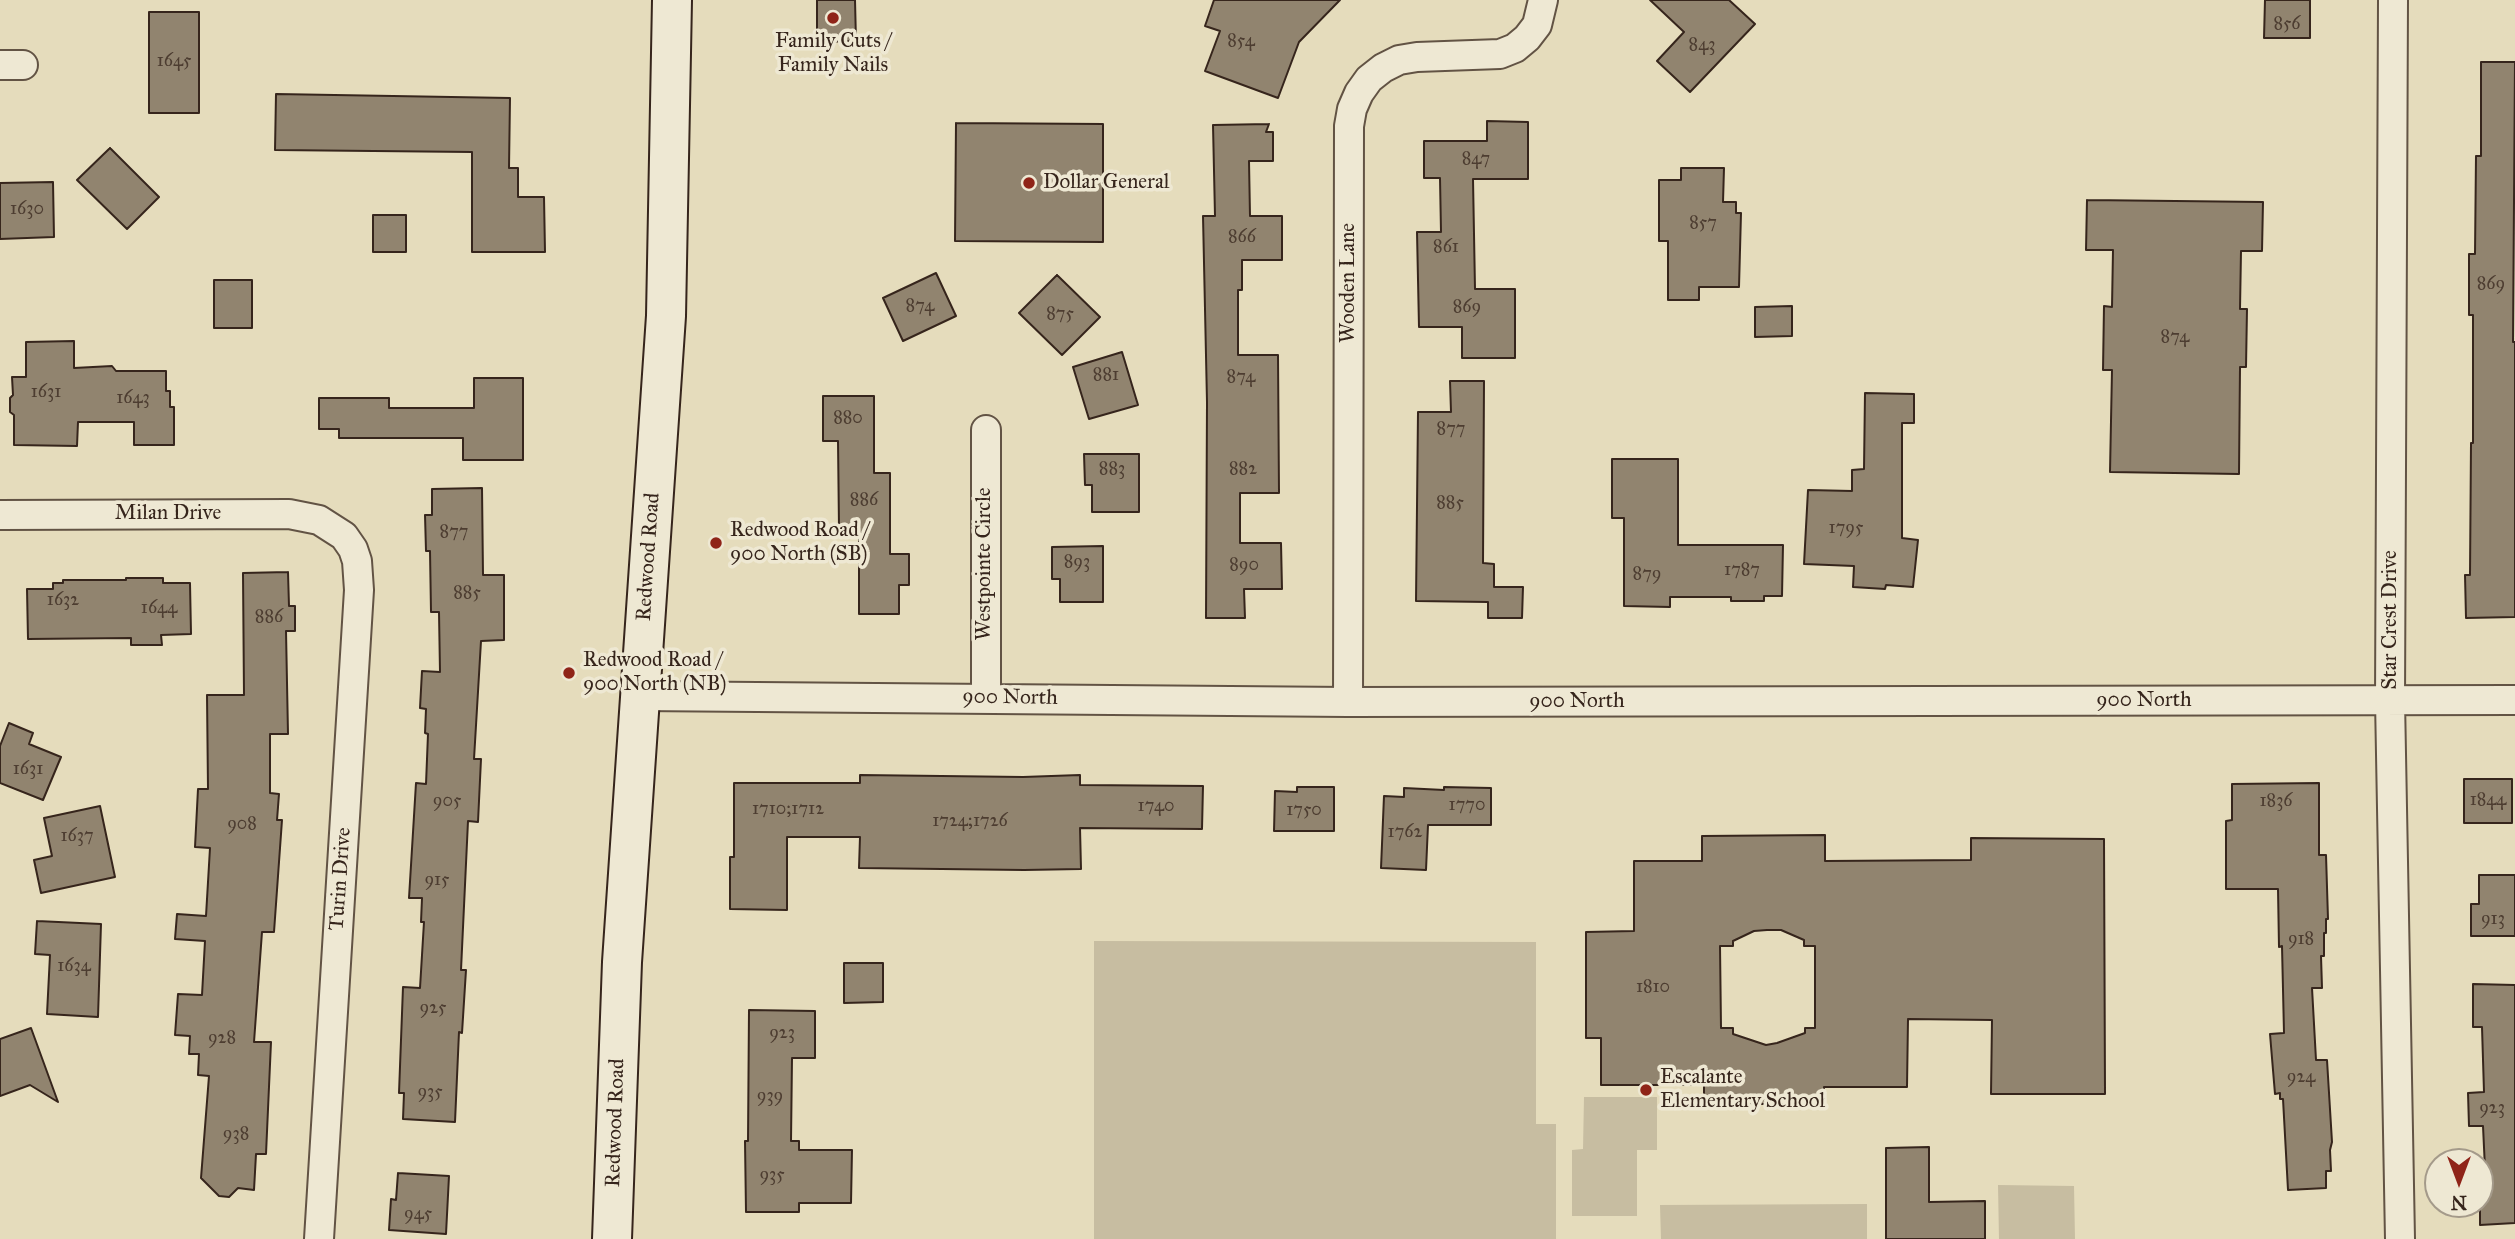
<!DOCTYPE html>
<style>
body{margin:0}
#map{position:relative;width:2515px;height:1239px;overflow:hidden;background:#e5dcbc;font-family:"IM FELL Great Primer",serif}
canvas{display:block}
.north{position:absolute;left:2424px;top:1148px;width:70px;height:70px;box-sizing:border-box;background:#eee8d3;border:2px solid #a49a8a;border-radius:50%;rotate:180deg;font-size:19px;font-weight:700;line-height:28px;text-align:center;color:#36251c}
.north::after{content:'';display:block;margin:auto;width:24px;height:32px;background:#8f2418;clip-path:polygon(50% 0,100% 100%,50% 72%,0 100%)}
</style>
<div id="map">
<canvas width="2515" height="1239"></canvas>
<div class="north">N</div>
</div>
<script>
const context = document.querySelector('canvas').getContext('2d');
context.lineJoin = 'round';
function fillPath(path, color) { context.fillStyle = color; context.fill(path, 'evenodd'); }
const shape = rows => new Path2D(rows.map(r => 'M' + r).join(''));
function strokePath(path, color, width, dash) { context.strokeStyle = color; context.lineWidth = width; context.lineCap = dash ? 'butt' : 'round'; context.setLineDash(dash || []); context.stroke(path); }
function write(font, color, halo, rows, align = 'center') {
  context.font = font + ' "IM FELL Great Primer",serif'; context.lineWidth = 7; context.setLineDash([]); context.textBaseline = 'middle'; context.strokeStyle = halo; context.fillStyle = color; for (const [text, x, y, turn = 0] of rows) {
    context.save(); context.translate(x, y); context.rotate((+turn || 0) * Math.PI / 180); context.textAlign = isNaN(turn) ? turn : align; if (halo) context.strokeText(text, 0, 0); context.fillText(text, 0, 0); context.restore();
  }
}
const green = shape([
 [1094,941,1536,942,1536,1124,1556,1124,1556,1239,1094,1239],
 [1584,1097,1657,1097,1657,1150,1637,1150,1637,1216,1572,1216,1572,1150,1583,1149],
 [1998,1185,2074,1186,2075,1239,1999,1239],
 [1867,1204,1867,1239,1661,1239,1660,1205]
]);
const building = shape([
 [817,0,855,0,856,41,817,42,817,0],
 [1214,0,1340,0,1299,42,1278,98,1205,71,1220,31,1205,26,1214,0],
 [1650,0,1729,0,1755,24,1690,92,1657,61,1684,32,1650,0],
 [2265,0,2310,0,2310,38,2264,38,2265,0],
 [149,12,199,12,199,113,149,113,149,12],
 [2481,62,2515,62,2513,342,2515,342,2515,617,2466,618,2465,575,2470,575,2471,443,2473,443,2473,315,2469,315,2469,254,2475,254,2476,156,2481,156,2481,62],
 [276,94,510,98,509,168,518,168,518,197,544,197,545,252,472,252,472,152,275,150,276,94],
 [1487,121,1528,122,1528,179,1473,179,1475,289,1515,289,1515,358,1462,358,1462,327,1419,327,1417,232,1441,232,1440,178,1424,178,1424,141,1487,141,1487,121],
 [956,123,1103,124,1103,242,955,241,956,123],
 [1269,124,1266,132,1273,132,1273,161,1249,161,1250,216,1282,216,1282,260,1242,260,1242,290,1238,290,1238,355,1278,355,1279,493,1240,493,1240,543,1281,543,1282,589,1244,589,1245,618,1206,618,1207,402,1203,216,1215,216,1213,125,1269,124],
 [110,148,159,197,127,229,77,180,110,148],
 [1681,168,1724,168,1723,202,1736,202,1736,213,1741,213,1739,287,1699,287,1699,300,1668,300,1668,241,1659,241,1659,180,1681,180,1681,168],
 [53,182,54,237,0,239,0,183,53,182],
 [2087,200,2263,202,2262,251,2241,251,2240,309,2247,309,2246,367,2240,367,2239,474,2110,472,2112,370,2103,370,2104,306,2112,307,2113,250,2086,250,2087,200],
 [373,215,406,215,406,252,373,252,373,215],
 [936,273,956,316,903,341,883,298,936,273],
 [1057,275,1100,317,1062,355,1019,313,1057,275],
 [214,280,252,280,252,328,214,328,214,280],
 [1792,306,1792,336,1755,337,1755,307,1792,306],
 [74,341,74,368,112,366,116,371,166,371,166,391,170,391,170,407,174,407,174,445,134,445,134,422,78,422,77,446,14,445,14,415,10,412,10,398,13,395,12,377,26,377,26,342,74,341],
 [1122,352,1138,405,1089,419,1073,367,1122,352],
 [474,378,523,378,523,460,463,460,463,438,339,438,339,429,319,429,319,398,389,398,389,408,474,408,474,378],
 [1450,381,1484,381,1483,563,1494,564,1494,587,1523,587,1522,618,1488,618,1488,602,1416,601,1418,412,1451,412,1450,381],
 [1865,393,1914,394,1914,423,1902,423,1902,538,1918,540,1913,587,1886,585,1885,589,1853,587,1854,566,1804,564,1808,490,1852,491,1852,470,1864,469,1865,393],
 [823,396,874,396,874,473,890,473,890,554,909,554,909,585,899,585,899,614,859,614,859,528,839,528,838,441,823,441,823,396],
 [1084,454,1139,454,1139,512,1092,512,1092,485,1085,485,1084,454],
 [1612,459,1678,459,1678,545,1783,545,1782,596,1764,596,1764,601,1731,601,1731,597,1670,597,1670,607,1624,606,1624,518,1612,518,1612,459],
 [482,488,483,575,504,575,504,640,481,641,474,759,481,759,478,822,468,821,461,970,466,970,462,1033,459,1032,455,1122,403,1119,404,1093,399,1093,403,987,420,988,424,922,421,922,422,898,409,898,416,783,426,784,428,734,425,733,426,709,420,708,422,671,440,672,439,612,431,612,430,551,426,551,425,515,432,515,432,489,482,488],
 [1103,546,1103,602,1060,602,1060,579,1052,579,1052,547,1103,546],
 [288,572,289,606,295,606,295,631,286,631,288,734,270,734,270,793,279,794,277,820,282,820,274,932,262,932,254,1042,271,1042,266,1154,256,1154,254,1190,238,1188,229,1197,219,1196,201,1178,209,1076,198,1075,199,1054,189,1054,190,1036,175,1035,178,994,202,995,205,941,175,939,177,914,206,916,210,848,195,847,198,789,208,789,207,695,244,695,243,573,288,572],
 [126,578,163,578,163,583,190,583,191,634,161,635,162,645,131,645,131,638,28,639,27,589,53,589,53,583,63,583,63,580,126,580,126,578],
 [9,723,33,733,29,744,61,757,43,800,0,783,0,746,9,723],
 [860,775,1023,777,1080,775,1080,785,1203,786,1202,829,1080,828,1081,869,1024,870,859,868,860,837,787,837,787,910,730,909,730,857,734,857,734,783,860,783,860,775],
 [2464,779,2512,779,2512,823,2464,823,2464,779],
 [2319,783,2319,855,2326,855,2328,919,2326,919,2326,933,2324,933,2324,956,2321,956,2322,988,2312,988,2316,1060,2327,1060,2332,1142,2330,1150,2331,1171,2326,1171,2326,1188,2288,1190,2283,1099,2280,1099,2280,1093,2275,1094,2270,1034,2284,1033,2282,946,2279,947,2278,889,2226,889,2226,821,2232,820,2232,784,2319,783],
 [1297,787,1334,787,1334,831,1274,831,1275,791,1297,792,1297,787],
 [1444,787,1491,788,1491,825,1428,825,1426,870,1381,868,1384,796,1404,797,1404,788,1444,790,1444,787],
 [100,806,115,877,41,893,34,860,52,856,44,818,100,806],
 [1825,835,1825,861,1971,860,1971,838,2104,839,2105,1094,1991,1094,1992,1020,1908,1019,1907,1087,1824,1087,1824,1104,1704,1104,1704,1085,1601,1085,1601,1038,1586,1038,1586,932,1634,931,1634,861,1702,861,1702,836,1825,835],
 [1767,930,1781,930,1804,940,1804,946,1815,946,1815,1028,1805,1028,1805,1033,1777,1043,1766,1045,1733,1034,1733,1028,1721,1028,1720,946,1733,946,1733,941,1754,931,1767,930],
 [2479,875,2515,875,2515,936,2471,936,2471,904,2479,904,2479,875],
 [37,921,101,924,98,1017,47,1014,50,955,35,954,37,921],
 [844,963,883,963,883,1002,844,1003,844,963],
 [2473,984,2515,985,2515,1223,2480,1225,2480,1190,2486,1190,2483,1126,2469,1126,2468,1093,2484,1092,2482,1027,2473,1027,2473,984],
 [749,1010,815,1011,815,1058,792,1058,791,1141,799,1141,799,1150,852,1150,851,1203,799,1203,799,1212,746,1212,745,1141,748,1141,749,1010],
 [31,1028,58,1102,30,1085,0,1096,0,1039,31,1028],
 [1929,1147,1929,1202,1985,1201,1985,1239,1886,1239,1886,1148,1929,1147],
 [398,1173,449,1176,446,1234,389,1230,391,1199,396,1200,398,1173]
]);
const minor = shape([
 [2393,0,2390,700,2400,1239],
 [0,65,23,65],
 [0,515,289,514,319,520,344,536,353,549,357,561,359,590,319,1239],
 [639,696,1348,702,2515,700],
 [986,698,986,430],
 [1348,702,1349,126,1352,109,1359,93,1369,79,1383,68,1399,60,1417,57,1500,54,1515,48,1527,38,1537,25,1543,0]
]);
const secondary = shape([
 [612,1239,622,962,666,316,672,0]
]);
const markers = [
 [833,18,7,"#8f2418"],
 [1029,183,7,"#8f2418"],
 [716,543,7,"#8f2418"],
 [569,673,7,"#8f2418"],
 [1646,1090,7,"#8f2418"]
];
const numberNames = [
 ["856",2287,25],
 ["854",1241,42],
 ["843",1702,46],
 ["1645",174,62],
 ["847",1476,160],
 ["1630",27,210],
 ["857",1703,224],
 ["866",1242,238],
 ["861",1446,248],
 ["869",2491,285],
 ["874",920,307],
 ["869",1467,308],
 ["875",1060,315],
 ["874",2175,338],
 ["881",1106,376],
 ["874",1241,378],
 ["1631",46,393],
 ["1643",133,399],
 ["880",848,419],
 ["877",1451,430],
 ["883",1112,470],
 ["882",1243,470],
 ["886",864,501],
 ["885",1450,504],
 ["1795",1846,529],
 ["877",454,533],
 ["893",1077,563],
 ["890",1244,566],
 ["1787",1742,571],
 ["879",1647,575],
 ["885",467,594],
 ["1632",63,601],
 ["1644",159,609],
 ["886",269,618],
 ["1631",28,770],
 ["1844",2488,801],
 ["905",447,802],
 ["1836",2276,802],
 ["1770",1467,806],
 ["1740",1156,807],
 ["1710;1712",788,810],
 ["1750",1304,811],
 ["1724;1726",970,822],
 ["908",242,825],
 ["1762",1405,833],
 ["1637",77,837],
 ["915",437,881],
 ["913",2493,920],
 ["918",2301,940],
 ["1634",74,967],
 ["1810",1653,988],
 ["925",433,1009],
 ["923",782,1034],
 ["928",222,1039],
 ["924",2301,1078],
 ["935",430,1093],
 ["939",770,1097],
 ["923",2492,1109],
 ["938",236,1135],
 ["935",772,1176],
 ["945",418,1215]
];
const poiNames = [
 ["Family Cuts /",833,42,"center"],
 ["Family Nails",833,66,"center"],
 ["Dollar General",1043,183],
 ["Redwood Road /",730,531],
 ["900 North (SB)",730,555],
 ["Redwood Road /",583,661],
 ["900 North (NB)",583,685],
 ["Escalante",1660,1078],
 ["Elementary School",1660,1102]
];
const streetNames = [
 ["Wooden Lane",1349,283,-90],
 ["Milan Drive",168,514],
 ["Redwood Road",649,557,-86],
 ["Westpointe Circle",985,564,-90],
 ["Star Crest Drive",2391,620,-90],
 ["900 North",1010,698,1],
 ["900 North",2144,701],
 ["900 North",1577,702],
 ["Turin Drive",341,879,-86],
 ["Redwood Road",616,1123,-88]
];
fillPath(green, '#c7bda1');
fillPath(building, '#91846f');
strokePath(building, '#36251c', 2);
strokePath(minor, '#625344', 32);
strokePath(secondary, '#36251c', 42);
strokePath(minor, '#eee8d3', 28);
strokePath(secondary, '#eee8d3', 38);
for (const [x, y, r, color] of markers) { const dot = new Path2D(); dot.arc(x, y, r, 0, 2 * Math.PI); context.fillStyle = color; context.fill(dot); strokePath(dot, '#eee8d3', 2.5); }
write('18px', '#4d3d31', null, numberNames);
write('21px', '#36251c', '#eee8d3', poiNames, 'left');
write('21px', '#36251c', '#eee8d3', streetNames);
</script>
